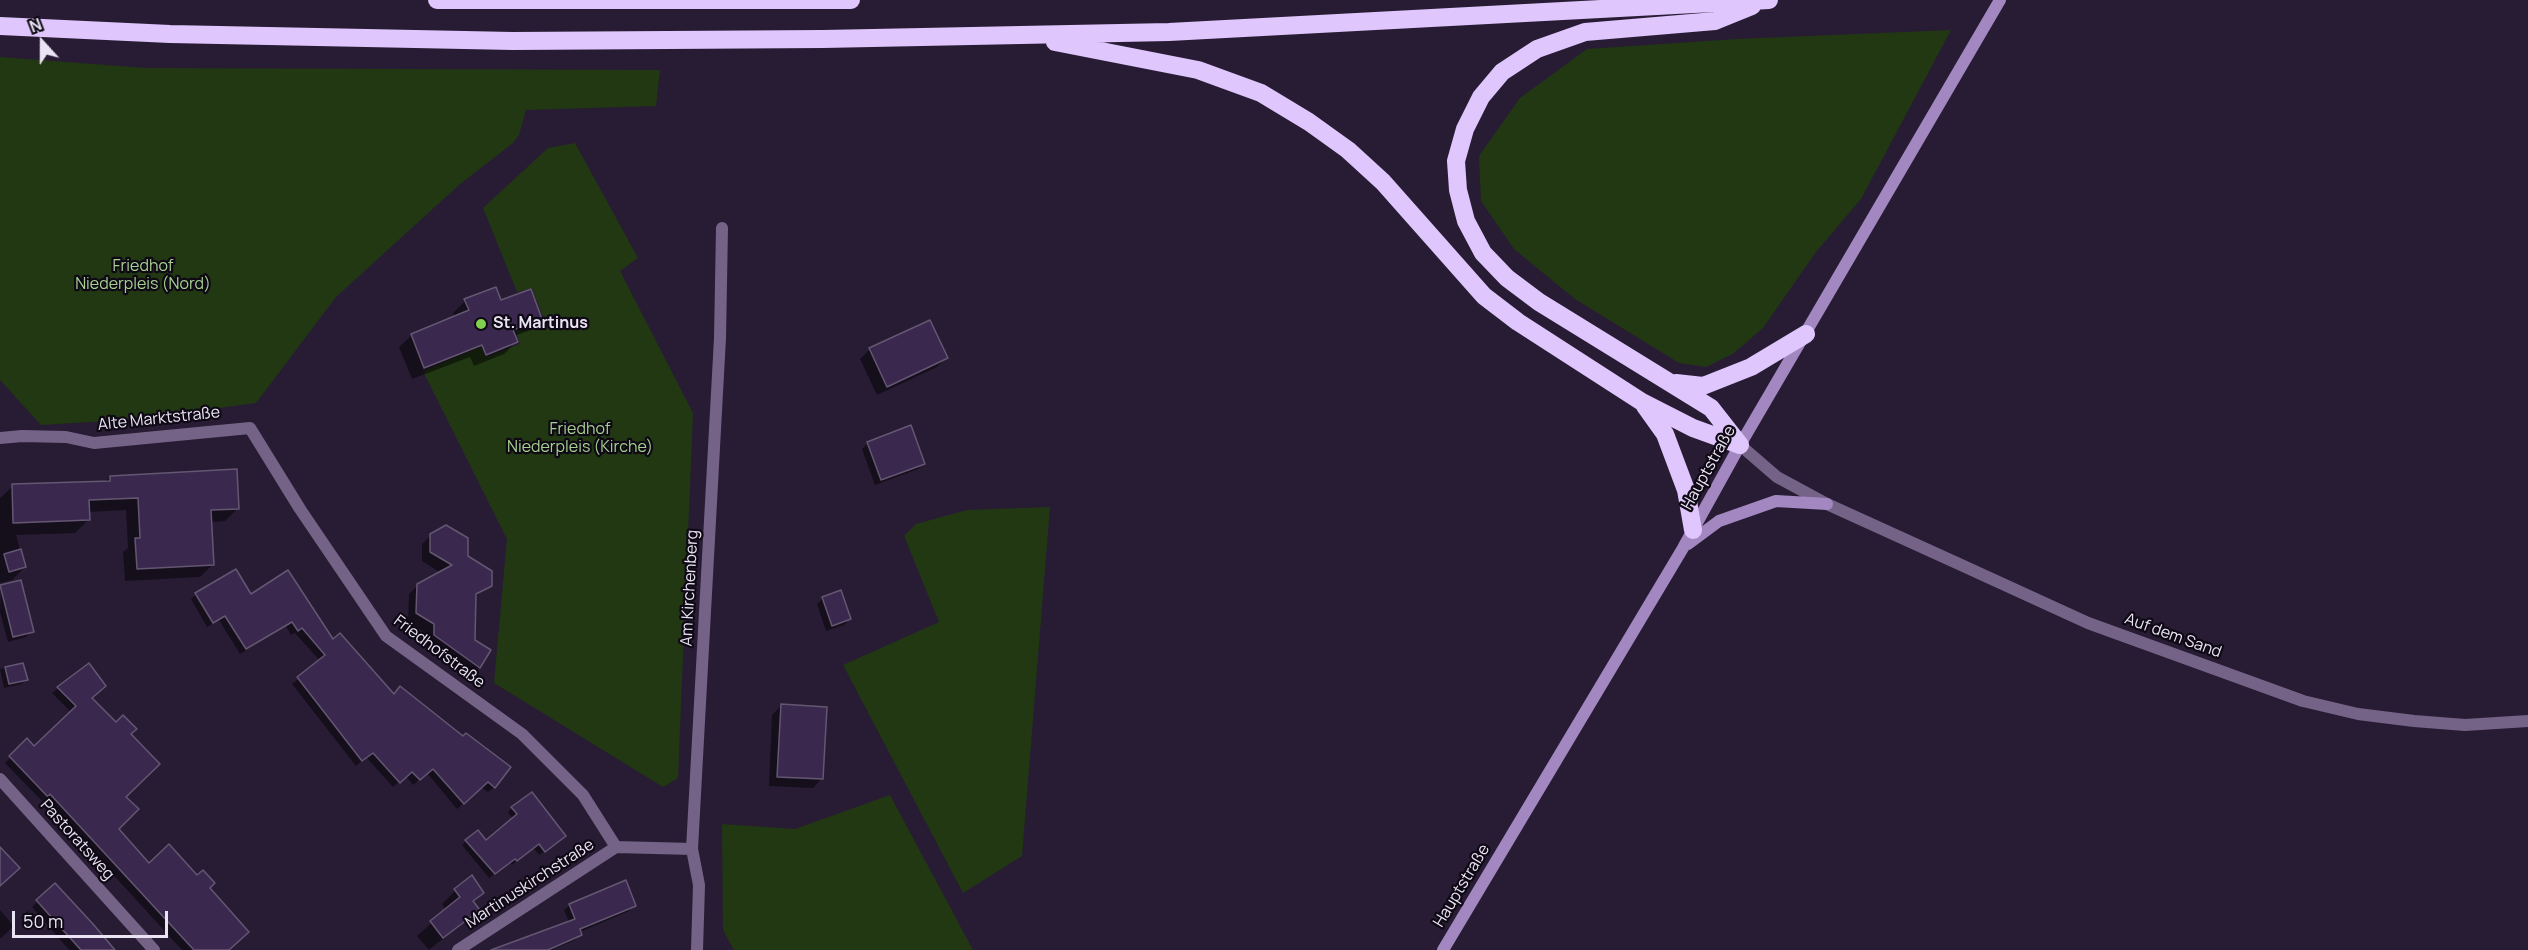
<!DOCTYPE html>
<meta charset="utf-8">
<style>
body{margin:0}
#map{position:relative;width:2528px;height:950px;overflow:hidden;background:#281c34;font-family:Manrope,sans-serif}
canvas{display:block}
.north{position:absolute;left:12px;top:12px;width:60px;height:60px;-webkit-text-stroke:4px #0e0914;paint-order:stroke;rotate:339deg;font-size:16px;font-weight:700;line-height:24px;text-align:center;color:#eae3f3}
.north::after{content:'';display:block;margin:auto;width:21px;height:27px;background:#eae3f3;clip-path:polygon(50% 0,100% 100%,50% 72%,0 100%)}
.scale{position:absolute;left:12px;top:911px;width:156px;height:27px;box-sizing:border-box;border:3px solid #eae3f3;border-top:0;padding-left:8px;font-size:18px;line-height:21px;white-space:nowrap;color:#eae3f3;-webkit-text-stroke:4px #0e0914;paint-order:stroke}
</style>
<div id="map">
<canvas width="2528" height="950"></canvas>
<div class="north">N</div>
<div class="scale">50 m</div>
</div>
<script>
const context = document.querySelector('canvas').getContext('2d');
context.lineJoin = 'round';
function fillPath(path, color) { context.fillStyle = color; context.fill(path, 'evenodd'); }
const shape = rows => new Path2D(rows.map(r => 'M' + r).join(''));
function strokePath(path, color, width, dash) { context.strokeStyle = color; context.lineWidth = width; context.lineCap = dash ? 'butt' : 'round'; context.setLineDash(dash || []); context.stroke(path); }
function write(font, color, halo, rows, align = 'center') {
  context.font = font + ' Manrope,sans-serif'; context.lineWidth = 4.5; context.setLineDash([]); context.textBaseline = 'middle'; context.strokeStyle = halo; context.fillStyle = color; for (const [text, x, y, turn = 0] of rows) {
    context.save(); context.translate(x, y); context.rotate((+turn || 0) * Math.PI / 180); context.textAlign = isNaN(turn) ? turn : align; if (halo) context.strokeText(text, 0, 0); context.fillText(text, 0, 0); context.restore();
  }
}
const green = shape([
 [1951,30,1861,199,1816,252,1763,328,1734,353,1706,367,1679,363,1575,299,1514,249,1481,201,1479,156,1520,98,1587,49,1737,39],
 [0,57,146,68,660,70,656,106,526,110,519,135,513,143,459,185,336,297,256,403,139,419,41,425,0,380],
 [575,143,638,258,620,271,693,413,678,778,663,787,494,683,507,539,423,371,481,347,486,357,520,344,516,331,544,319,532,288,517,292,483,208,548,148],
 [1050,507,1022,856,963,893,843,665,939,622,904,536,916,524,967,510],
 [890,795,973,950,734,950,723,930,722,824,795,829]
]);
const shadow = shape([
 [465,301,501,302,541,319,528,331,514,336,516,342,504,354,474,366,470,357,412,379,399,347,412,335,455,318,453,313],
 [930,322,946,358,937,367,877,395,860,359,870,349],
 [868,443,924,464,918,469,875,485,862,449],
 [110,477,238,508,225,521,211,522,213,564,200,577,125,581,123,552,128,548,126,510,88,512,88,520,75,533,16,535,25,567,12,580,0,583,0,498,13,486,105,482],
 [431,535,466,557,490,585,474,598,473,641,479,667,470,675,426,644,426,633,408,622,409,594,418,585,441,573,422,561,422,544],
 [1,586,32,631,26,637,8,642,0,612],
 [196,594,250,596,333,641,494,787,488,792,481,787,457,809,427,773,413,785,406,776,393,787,366,757,356,766,292,684,320,661,295,633,291,635,286,626,240,654,219,620,207,627,191,599],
 [823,598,850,619,844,625,826,631,817,604],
 [22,664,26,680,21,684,4,688,0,669],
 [88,665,90,698,130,734,124,797,117,829,149,865,208,888,227,950,182,950,44,799,42,801,5,763,27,741,34,748,71,712,52,693],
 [781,706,822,778,813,788,769,786,772,715],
 [512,808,559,841,539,855,533,847,512,865,510,862,489,878,462,845,466,841,486,842,513,819,508,812],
 [55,885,114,950,69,950,32,907],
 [455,891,482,892,472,902,478,910,429,950,417,936,446,910,442,904],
 [570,905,634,905,629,911,580,932,581,934,575,940,552,950,507,950,511,942,569,922,564,910],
 [0,910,14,926,0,939]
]);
const building = shape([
 [496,287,501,300,531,289,542,319,513,330,518,342,486,355,482,345,424,368,411,334,469,310,464,299,496,287],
 [930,320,948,358,887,387,869,348,930,320],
 [911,425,925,464,881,480,867,442,911,425],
 [237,469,239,509,211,510,214,565,137,569,135,538,140,538,138,498,89,500,90,520,13,523,12,484,110,481,110,476,237,469],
 [446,525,468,538,468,556,492,571,492,586,476,594,475,640,491,650,480,668,434,635,434,624,416,613,417,584,452,565,430,552,430,534,446,525],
 [21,549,26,567,9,572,4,554,21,549],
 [236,569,251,594,288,570,333,639,340,633,394,694,400,686,463,736,466,733,511,767,495,788,488,782,464,804,433,769,420,780,412,772,400,783,373,753,362,761,297,677,325,655,302,628,298,631,292,622,246,649,225,616,213,623,195,593,236,569],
 [21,580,34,632,13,637,0,585,21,580],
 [841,590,851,619,832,626,822,597,841,590],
 [23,663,28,680,9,684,5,667,23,663],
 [89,663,106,686,92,698,116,722,123,715,137,729,131,734,160,764,126,797,139,809,119,829,149,863,169,844,197,875,203,870,215,883,210,888,249,932,229,950,194,950,50,794,48,797,9,756,27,738,34,746,76,706,57,687,89,663],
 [781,704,827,707,823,779,777,777,781,704],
 [532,792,566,836,545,852,539,844,517,861,515,859,495,874,465,840,478,830,486,840,517,814,511,807,532,792],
 [0,847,20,868,0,886,0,847],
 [472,875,484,893,473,901,480,910,443,938,430,921,460,897,454,889,472,875],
 [626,880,636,906,580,929,582,935,548,950,491,950,575,919,569,904,626,880],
 [55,883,93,924,115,950,81,950,36,900,55,883]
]);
const minor = shape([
 [0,438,22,436,66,437,94,443,250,428,300,509,386,636,522,734,583,795,616,847],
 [1740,445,1777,477,1827,504,1959,564,2088,623,2303,701,2358,714,2414,721,2465,725,2528,721],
 [0,779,154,950],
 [458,950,616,847,692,849],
 [697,950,699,885,692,849,720,338,722,228]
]);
const secondary = shape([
 [1688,544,1719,521,1776,501,1827,504],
 [1443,950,1683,548,1740,445,2000,0]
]);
const motorway = shape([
 [437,0,851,0],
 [0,26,170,34,513,41,823,39,1169,32,1769,0],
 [1055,42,1198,70,1261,93,1309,122,1348,150,1383,182,1484,296,1518,322,1642,402,1693,428,1740,445],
 [1676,383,1703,386,1751,367,1806,334],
 [1645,406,1665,434,1686,490,1693,530],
 [1740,445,1711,408,1539,302,1507,278,1483,253,1466,221,1458,190,1456,161,1465,129,1481,97,1502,72,1537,49,1585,32,1715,21,1752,6]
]);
const markers = [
 [481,324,6,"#81d050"]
];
const parkNames = [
 ["Friedhof",143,267],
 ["Niederpleis (Nord)",143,285],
 ["Friedhof",580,430],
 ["Niederpleis (Kirche)",580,448]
];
const poiNames = [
 ["St. Martinus",493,324]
];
const streetNames = [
 ["Alte Marktstraße",159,419,-6],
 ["Hauptstraße",1709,468,-61],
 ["Am Kirchenberg",690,588,-87],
 ["Auf dem Sand",2173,636,20],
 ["Friedhofstraße",439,652,37],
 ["Pastoratsweg",77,840,48],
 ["Martinuskirchstraße",530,884,-33],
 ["Hauptstraße",1462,886,-59]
];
fillPath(green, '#213813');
fillPath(shadow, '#0007');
fillPath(building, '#3b284f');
strokePath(building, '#645772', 1.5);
strokePath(minor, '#746387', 12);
strokePath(secondary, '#a287c1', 12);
strokePath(motorway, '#dfc6fc', 18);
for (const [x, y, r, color] of markers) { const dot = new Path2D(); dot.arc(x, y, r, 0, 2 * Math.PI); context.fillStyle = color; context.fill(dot); strokePath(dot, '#0e0914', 2); }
write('16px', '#a6d190', '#0e0914', parkNames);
write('bold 16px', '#eae3f3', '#0e0914', poiNames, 'left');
write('16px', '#eae3f3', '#0e0914', streetNames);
</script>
